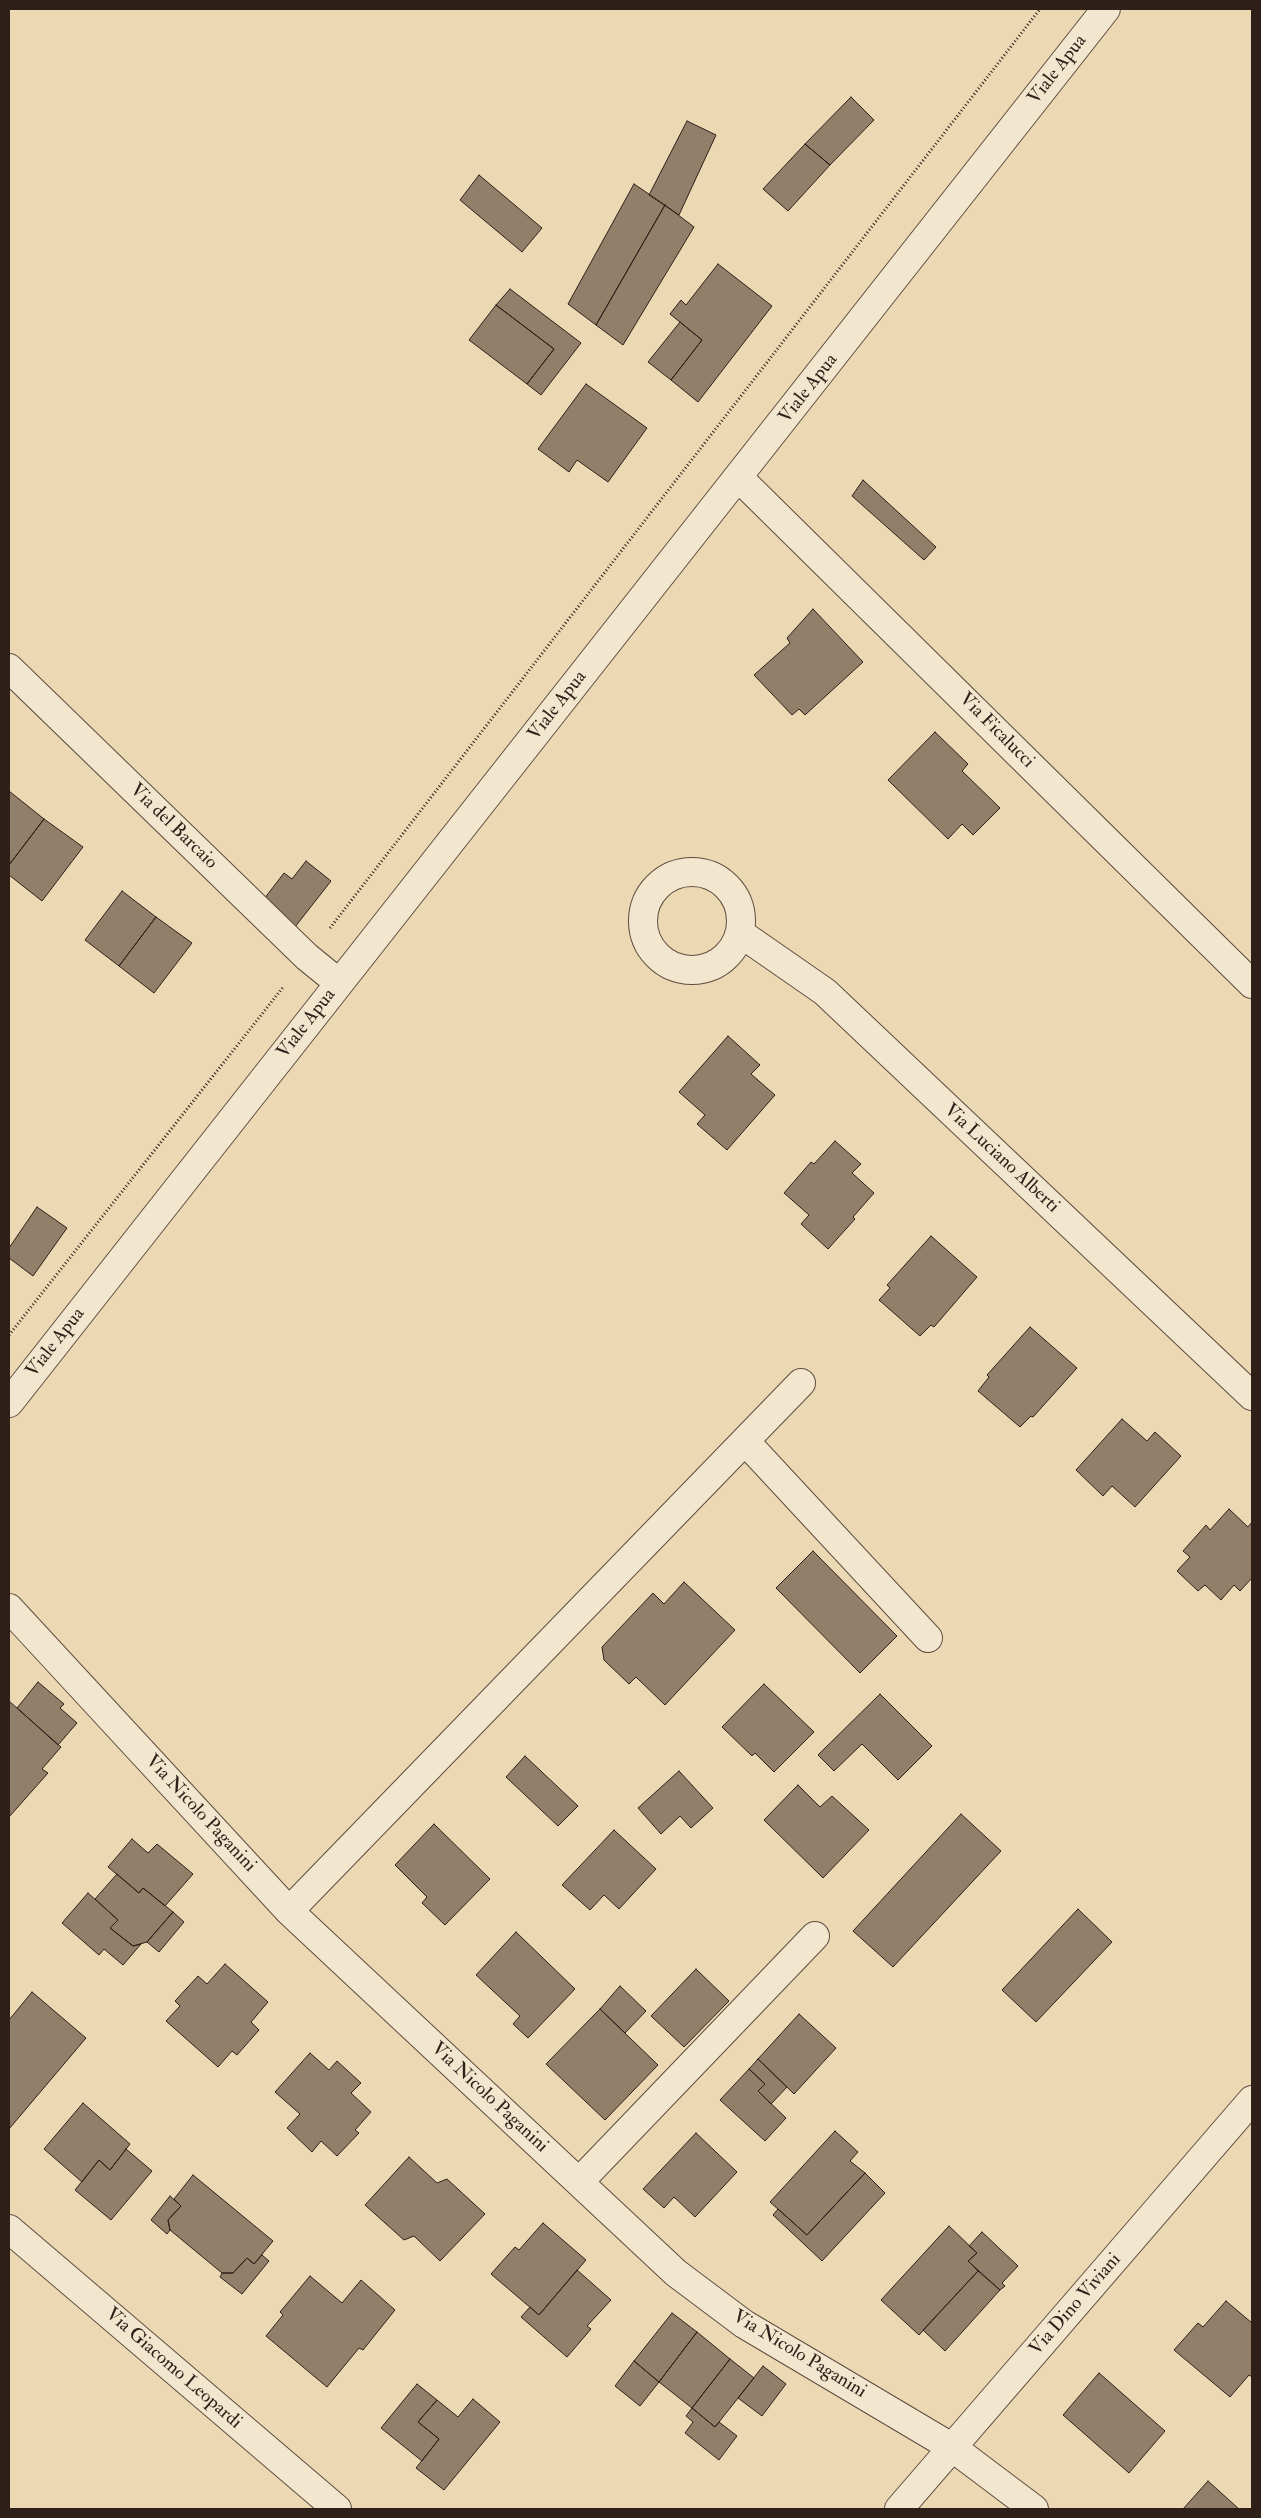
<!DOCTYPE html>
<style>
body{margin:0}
#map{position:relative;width:1261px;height:2518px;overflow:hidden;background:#edd8b4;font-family:"IM FELL Double Pica",serif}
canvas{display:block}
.frame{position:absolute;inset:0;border:10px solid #2f1f19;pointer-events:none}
</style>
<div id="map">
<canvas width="1261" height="2518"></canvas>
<div class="frame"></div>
</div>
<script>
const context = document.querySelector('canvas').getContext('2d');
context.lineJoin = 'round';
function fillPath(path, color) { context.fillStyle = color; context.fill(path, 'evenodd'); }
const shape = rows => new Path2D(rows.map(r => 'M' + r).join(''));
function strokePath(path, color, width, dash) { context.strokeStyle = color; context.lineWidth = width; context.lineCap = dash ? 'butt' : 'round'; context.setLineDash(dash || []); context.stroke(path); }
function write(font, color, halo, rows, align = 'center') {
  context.font = font + ' "IM FELL Double Pica",serif'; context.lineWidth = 5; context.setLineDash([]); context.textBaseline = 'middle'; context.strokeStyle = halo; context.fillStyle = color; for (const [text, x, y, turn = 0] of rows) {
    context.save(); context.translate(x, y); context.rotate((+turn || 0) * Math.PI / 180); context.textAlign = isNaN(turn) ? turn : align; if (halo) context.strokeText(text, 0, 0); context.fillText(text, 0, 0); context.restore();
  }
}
const building = shape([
 [851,97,874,120,830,165,805,144,851,97],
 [687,121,716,135,679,215,649,195,687,121],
 [805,144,830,165,788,211,763,189,805,144],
 [479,175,542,228,522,252,460,200,479,175],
 [634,184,665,205,596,325,568,304,634,184],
 [665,205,694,227,623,345,596,325,665,205],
 [718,264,772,306,698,402,671,380,702,340,670,314,681,300,686,305,718,264],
 [510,289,581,343,541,395,527,384,554,349,496,305,510,289],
 [496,305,554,349,527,384,469,340,496,305],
 [680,322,702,340,671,380,648,362,680,322],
 [586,384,647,428,608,482,577,460,569,472,538,449,586,384],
 [863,480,936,547,924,560,852,496,863,480],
 [813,609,863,662,805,715,799,709,792,715,754,675,790,643,787,638,813,609],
 [935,732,968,764,962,771,1000,808,973,835,962,824,948,839,888,780,935,732],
 [9,791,44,819,9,865,9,791],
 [44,819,83,847,42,901,9,875,9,865,44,819],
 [306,861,331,881,295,927,264,899,284,873,292,879,306,861],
 [122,891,156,917,119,966,85,940,122,891],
 [156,917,192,943,154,993,119,966,156,917],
 [728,1036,760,1065,751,1074,775,1095,727,1150,697,1124,705,1115,679,1092,728,1036],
 [835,1141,861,1164,852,1173,874,1193,853,1217,855,1219,828,1249,801,1224,809,1215,784,1193,811,1162,814,1164,835,1141],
 [37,1207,67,1228,33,1276,9,1258,9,1248,37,1207],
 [931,1236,977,1277,934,1327,931,1325,920,1336,879,1300,890,1288,887,1285,931,1236],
 [1030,1327,1077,1368,1033,1417,1031,1416,1020,1427,978,1391,989,1377,987,1375,1030,1327],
 [1122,1419,1147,1441,1155,1432,1181,1456,1135,1507,1112,1486,1103,1496,1076,1470,1122,1419],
 [1229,1509,1248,1527,1252,1522,1252,1578,1240,1591,1234,1585,1221,1600,1205,1585,1198,1591,1177,1571,1190,1557,1183,1551,1206,1525,1210,1530,1229,1509],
 [813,1551,897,1636,860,1673,776,1588,813,1551],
 [684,1582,735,1630,665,1705,636,1677,629,1684,604,1660,602,1647,653,1593,664,1604,684,1582],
 [38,1682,64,1704,60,1708,77,1723,58,1745,17,1708,38,1682],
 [764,1684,814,1732,774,1772,755,1753,752,1756,722,1727,764,1684],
 [880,1694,932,1746,898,1780,862,1744,834,1771,818,1755,880,1694],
 [9,1701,61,1747,42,1769,48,1773,9,1817,9,1701],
 [525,1756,578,1806,558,1826,506,1777,525,1756],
 [679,1771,713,1808,691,1828,680,1816,661,1834,638,1808,679,1771],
 [798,1785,820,1807,832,1796,869,1830,823,1878,764,1820,798,1785],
 [961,1814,1001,1851,893,1967,853,1931,961,1814],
 [434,1824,490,1879,445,1925,422,1903,427,1897,395,1865,434,1824],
 [614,1830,656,1869,619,1909,604,1895,590,1910,562,1885,614,1830],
 [132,1839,148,1853,157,1844,193,1874,165,1906,143,1888,139,1893,108,1867,132,1839],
 [117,1874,139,1893,143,1888,173,1912,147,1942,133,1946,110,1928,118,1920,95,1899,117,1874],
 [88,1893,118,1920,110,1928,133,1946,141,1944,123,1965,104,1949,99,1955,62,1923,88,1893],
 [1078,1909,1112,1942,1036,2022,1002,1990,1078,1909],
 [173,1912,184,1922,159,1952,147,1942,173,1912],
 [516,1932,575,1989,528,2038,513,2024,520,2016,476,1975,516,1932],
 [225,1964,268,2002,251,2022,259,2030,237,2055,232,2051,218,2067,166,2021,180,2006,175,2001,198,1976,207,1984,225,1964],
 [696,1969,729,2001,684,2047,651,2016,696,1969],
 [620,1986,646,2011,625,2033,600,2009,620,1986],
 [32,1992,86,2038,9,2129,9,2020,32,1992],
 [600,2009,658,2065,605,2120,546,2064,600,2009],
 [799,2014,836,2048,794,2094,758,2059,799,2014],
 [310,2053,329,2070,337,2061,361,2083,351,2093,371,2112,355,2130,359,2133,337,2156,321,2141,312,2152,287,2128,300,2114,275,2092,310,2053],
 [758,2059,787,2087,771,2104,758,2091,765,2084,749,2069,758,2059],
 [749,2069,765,2084,758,2091,786,2118,765,2141,720,2100,749,2069],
 [83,2103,130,2144,110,2170,99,2160,82,2182,44,2149,83,2103],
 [835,2131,858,2152,850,2161,865,2173,807,2235,770,2202,835,2131],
 [696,2133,737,2172,695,2217,674,2197,664,2208,643,2189,696,2133],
 [126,2149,152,2171,111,2220,75,2190,99,2160,110,2170,126,2149],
 [409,2157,437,2183,447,2179,485,2214,440,2261,414,2236,404,2240,365,2205,409,2157],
 [865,2173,885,2193,822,2261,773,2215,778,2209,807,2235,865,2173],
 [193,2175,273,2241,254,2264,247,2258,233,2273,222,2273,170,2230,168,2220,181,2206,174,2199,193,2175],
 [170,2196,181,2206,168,2220,170,2230,167,2234,151,2220,170,2196],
 [543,2223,586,2260,539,2315,491,2274,515,2247,519,2250,543,2223],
 [949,2226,977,2253,968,2261,978,2271,919,2335,881,2300,949,2226],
 [982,2232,1018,2266,1002,2283,1005,2286,1000,2290,968,2261,977,2253,969,2246,982,2232],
 [262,2255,269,2261,242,2294,220,2277,222,2273,233,2273,247,2258,254,2264,262,2255],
 [577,2270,611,2300,587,2326,591,2329,567,2357,521,2317,530,2307,539,2315,577,2270],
 [978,2271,1000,2290,945,2351,923,2330,978,2271],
 [310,2276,342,2303,361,2280,395,2310,363,2350,359,2348,327,2387,266,2336,283,2315,280,2312,310,2276],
 [1226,2301,1252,2323,1252,2377,1249,2375,1230,2397,1174,2350,1198,2323,1203,2327,1226,2301],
 [672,2313,697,2332,659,2382,634,2361,672,2313],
 [697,2332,730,2359,692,2408,659,2382,697,2332],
 [730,2359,754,2378,715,2427,692,2408,730,2359],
 [634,2361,659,2382,640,2406,615,2386,634,2361],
 [763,2366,786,2384,762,2416,738,2398,763,2366],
 [1099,2373,1165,2431,1129,2473,1063,2415,1099,2373],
 [417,2384,437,2400,418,2422,439,2439,422,2461,381,2428,417,2384],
 [473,2399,500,2422,444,2490,416,2468,439,2439,418,2422,437,2400,458,2417,473,2399],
 [692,2408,715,2427,719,2422,737,2436,719,2460,685,2433,693,2422,686,2416,692,2408],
 [1208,2481,1239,2509,1183,2509,1208,2481]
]);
const path = shape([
 [330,928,1040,9],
 [9,1335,284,986]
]);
const minor = shape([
 [739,478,1252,984],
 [9,668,307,957,339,983],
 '643 921a49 49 0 1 1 98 0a49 49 0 1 1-98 0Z',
 [740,933,825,992,1252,1396],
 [9,1403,1106,9],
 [745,1441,928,1638],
 [9,1608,289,1911,676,2273,744,2324,953,2448,1034,2509],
 [289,1911,801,1383],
 [579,2182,815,1936],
 [9,2229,337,2509],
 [899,2509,1252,2100]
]);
const streetNames = [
 ["Viale Apua",1058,70,-52],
 ["Viale Apua",809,389,-52],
 ["Viale Apua",558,706,-52],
 ["Via Ficalucci",996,731,45],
 ["Via del Barcaio",173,827,44],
 ["Viale Apua",307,1024,-52],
 ["Via Luciano Alberti",1001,1159,43],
 ["Viale Apua",56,1343,-52],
 ["Via Nicolo Paganini",200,1814,47],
 ["Via Nicolo Paganini",489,2098,43],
 ["Via Dino Viviani",1076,2305,-49],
 ["Via Nicolo Paganini",799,2355,31],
 ["Via Giacomo Leopardi",173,2369,41]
];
fillPath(building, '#927f6a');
strokePath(building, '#2f1f19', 1);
strokePath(minor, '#5e4d40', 30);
strokePath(path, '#2f1f19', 3, [1, 2.5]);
strokePath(minor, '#f3e6ce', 28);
write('19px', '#2f1f19', '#f3e6ce', streetNames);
</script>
